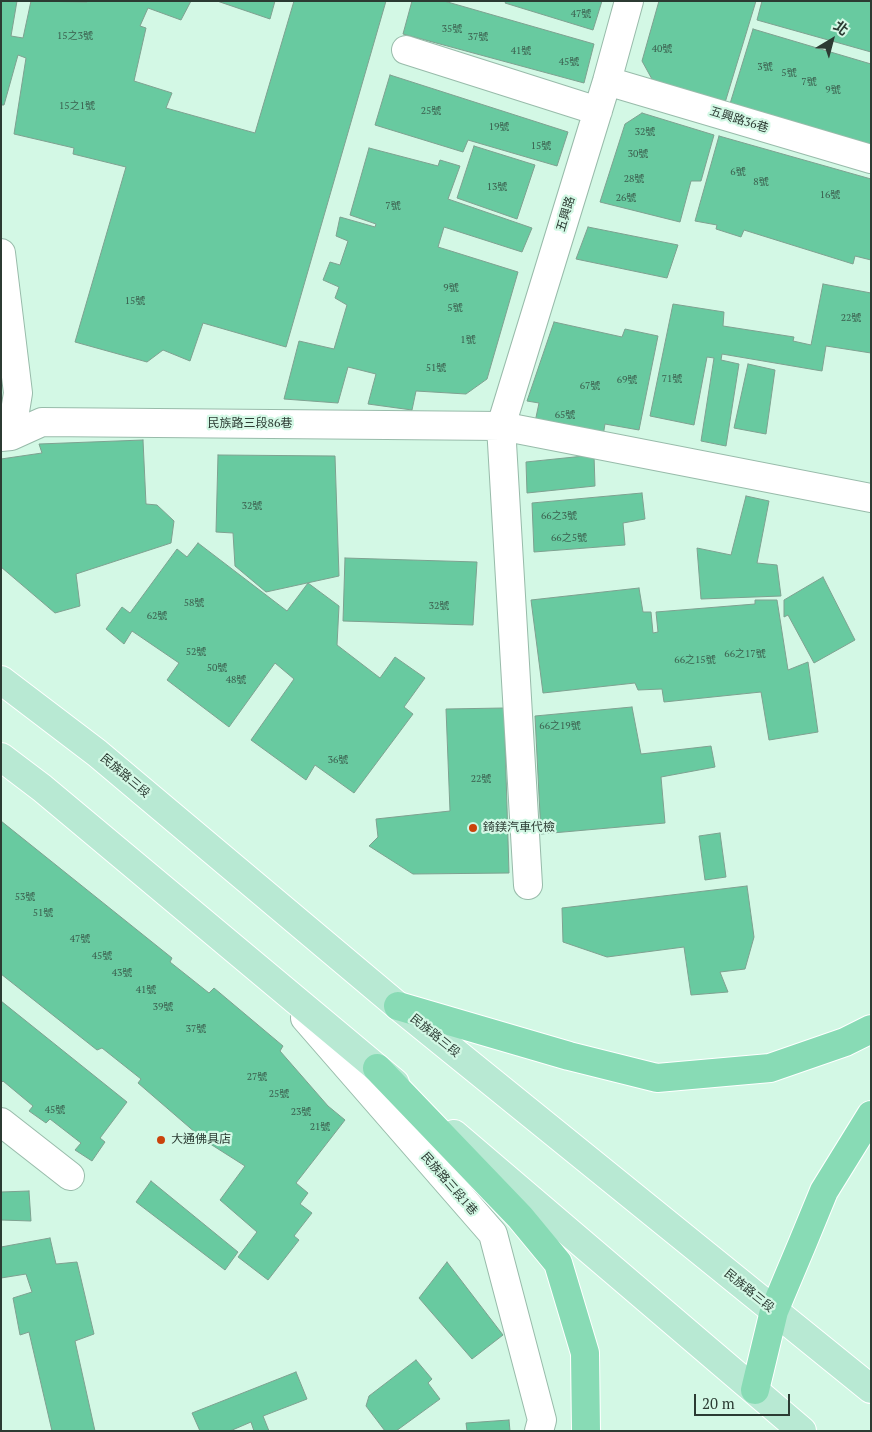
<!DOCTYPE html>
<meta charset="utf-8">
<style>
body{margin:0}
#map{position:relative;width:872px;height:1432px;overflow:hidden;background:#d3f8e5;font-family:"PT Serif","Noto Sans TC",serif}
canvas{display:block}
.frame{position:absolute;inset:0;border:2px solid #2c3b33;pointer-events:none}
.north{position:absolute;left:807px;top:15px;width:50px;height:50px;-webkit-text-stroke:4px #d3f8e5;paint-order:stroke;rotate:37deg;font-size:14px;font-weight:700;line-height:20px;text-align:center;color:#2c3b33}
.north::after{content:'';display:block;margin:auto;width:18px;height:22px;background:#2c3b33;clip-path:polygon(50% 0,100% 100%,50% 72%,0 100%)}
.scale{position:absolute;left:694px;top:1394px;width:96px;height:22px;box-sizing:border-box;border:2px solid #2c3b33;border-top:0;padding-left:6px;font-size:15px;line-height:18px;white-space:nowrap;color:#2c3b33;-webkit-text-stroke:4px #d3f8e5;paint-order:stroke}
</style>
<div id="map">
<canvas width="872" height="1432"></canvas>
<div class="frame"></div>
<div class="north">北</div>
<div class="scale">20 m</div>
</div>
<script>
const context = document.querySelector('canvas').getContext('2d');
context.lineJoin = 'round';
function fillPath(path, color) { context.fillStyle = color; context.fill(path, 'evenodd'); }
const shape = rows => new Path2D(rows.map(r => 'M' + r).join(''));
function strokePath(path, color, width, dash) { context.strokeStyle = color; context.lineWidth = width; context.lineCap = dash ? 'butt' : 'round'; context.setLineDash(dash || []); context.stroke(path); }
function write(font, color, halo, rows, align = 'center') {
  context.font = font + ' "PT Serif","Noto Sans TC",serif'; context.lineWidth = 4.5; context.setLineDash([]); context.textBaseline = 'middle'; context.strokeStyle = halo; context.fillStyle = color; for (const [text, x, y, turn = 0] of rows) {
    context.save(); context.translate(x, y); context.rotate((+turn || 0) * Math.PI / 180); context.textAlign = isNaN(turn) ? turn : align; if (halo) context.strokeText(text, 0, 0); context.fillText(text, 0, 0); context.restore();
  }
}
const building = shape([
 [1,1,17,1,11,36,23,38,31,1,87,2,88,1,191,1,181,20,148,8,140,26,146,28,134,81,172,93,166,108,255,133,294,1,386,1,286,347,203,323,190,361,163,350,147,362,75,342,126,167,73,154,74,148,14,134,26,58,18,55,4,105,1,105,1,1],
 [217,1,275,1,270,19,217,1],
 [412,1,444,1,594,44,584,83,403,34,412,1],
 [506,1,602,1,593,30,505,3,506,1],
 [659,1,756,1,724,106,653,81,642,61,659,1],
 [762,1,871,1,871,52,757,20,762,1],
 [753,29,871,64,871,149,729,107,753,29],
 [390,75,568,132,557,166,468,140,463,152,375,125,390,75],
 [642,113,714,135,701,181,691,181,680,222,600,202,625,124,642,113],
 [719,136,871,179,871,260,855,256,853,264,744,230,741,237,716,229,717,225,695,221,719,136],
 [474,146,535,165,517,219,457,198,474,146],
 [369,148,438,166,440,160,460,166,448,199,532,228,522,252,444,227,438,247,518,272,487,379,466,394,416,391,412,410,368,404,376,374,348,367,338,403,284,399,299,341,334,349,347,305,335,298,339,287,323,280,330,262,340,265,348,241,336,236,340,217,375,227,376,224,350,215,369,148],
 [588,227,678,245,667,278,576,259,588,227],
 [823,284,871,293,871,353,826,346,822,371,722,354,721,360,739,364,726,446,701,441,714,358,707,357,694,425,650,416,673,304,724,312,723,326,794,337,793,341,811,345,823,284],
 [554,322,622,337,625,329,658,336,639,430,605,424,603,436,535,422,539,403,527,401,554,322],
 [748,364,775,370,766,434,734,428,748,364],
 [143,440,146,504,157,505,174,521,171,543,76,574,80,606,55,613,1,567,1,459,42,453,39,444,143,440],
 [218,455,335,456,339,576,266,592,235,566,233,533,216,532,218,455],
 [594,455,595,486,527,493,526,462,594,455],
 [642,493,645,519,623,523,625,545,534,552,532,503,642,493],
 [746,496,769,501,757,563,777,565,781,596,701,599,697,548,731,555,746,496],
 [198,543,287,611,308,583,339,606,337,645,380,678,395,657,425,678,404,707,413,714,354,793,315,765,306,780,251,740,294,679,275,663,229,727,167,680,179,663,132,631,124,644,106,629,122,607,130,613,177,549,187,557,198,543],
 [345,558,477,562,473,625,343,621,345,558],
 [823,577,855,640,814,663,788,615,784,617,784,600,823,577],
 [639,588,643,612,651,612,653,633,658,632,656,612,755,604,755,600,777,600,788,670,808,662,818,732,769,740,761,692,664,702,662,689,638,690,635,683,543,693,531,600,639,588],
 [632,707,641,754,711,746,715,767,661,777,665,823,541,834,535,716,632,707],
 [504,708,509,873,413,874,369,846,378,837,376,819,450,811,446,709,504,708],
 [1,821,172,958,170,962,209,993,214,988,283,1046,280,1051,328,1106,345,1120,296,1183,308,1193,300,1204,312,1213,294,1236,299,1240,268,1280,238,1257,257,1232,220,1200,245,1166,204,1140,138,1083,141,1079,102,1048,97,1050,1,974,1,821],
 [720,833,726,877,705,880,699,836,720,833],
 [747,886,754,937,745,969,720,972,728,992,691,995,684,947,607,957,563,942,562,908,747,886],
 [1,1001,127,1102,100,1138,105,1142,92,1161,75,1150,81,1143,50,1119,46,1123,29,1111,33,1106,3,1081,1,1083,1,1001],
 [151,1181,238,1252,225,1270,136,1202,151,1181],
 [29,1191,31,1221,1,1220,1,1192,29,1191],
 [50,1238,56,1264,77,1262,94,1334,75,1341,95,1431,52,1431,29,1332,20,1335,13,1298,32,1292,26,1274,1,1278,1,1247,50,1238],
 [447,1262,503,1335,472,1359,419,1298,447,1262],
 [416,1360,432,1379,428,1383,440,1399,396,1431,385,1431,366,1406,369,1396,416,1360],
 [296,1372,307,1399,263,1416,269,1431,254,1431,251,1422,230,1431,200,1431,192,1413,296,1372],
 [509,1420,510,1431,467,1431,466,1423,509,1420]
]);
const minor = shape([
 [406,50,598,111],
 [607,81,871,159],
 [1,253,18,393,11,436],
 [1,437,11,436,42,422,501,426,871,498],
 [528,885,501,426,607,81,629,1],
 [305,1018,493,1234,542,1420,539,1431],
 [1,1122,70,1176]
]);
const major = shape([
 [1,680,97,753,398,1006,871,1389],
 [1,757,42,788,395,1083],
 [454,1134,802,1431]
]);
const highway = shape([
 [398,1006,569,1056,657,1078,770,1068,845,1042,871,1029],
 [377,1068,520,1217,558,1263,585,1353,586,1431],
 [755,1390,774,1311,803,1242,824,1191,871,1115]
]);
const markers = [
 [473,828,5,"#ca430b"],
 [161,1140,5,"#ca430b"]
];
const numberNames = [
 ["47號",581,14],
 ["35號",452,29],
 ["15之3號",75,36],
 ["37號",478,37],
 ["40號",662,49],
 ["41號",521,51],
 ["45號",569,62],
 ["3號",765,67],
 ["5號",789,73],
 ["7號",809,82],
 ["9號",833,90],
 ["15之1號",77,106],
 ["25號",431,111],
 ["19號",499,127],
 ["32號",645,132],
 ["15號",541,146],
 ["30號",638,154],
 ["6號",738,172],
 ["28號",634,179],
 ["8號",761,182],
 ["13號",497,187],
 ["16號",830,195],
 ["26號",626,198],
 ["7號",393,206],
 ["9號",451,288],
 ["15號",135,301],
 ["5號",455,308],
 ["22號",851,318],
 ["1號",468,340],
 ["51號",436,368],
 ["71號",672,379],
 ["69號",627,380],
 ["67號",590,386],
 ["65號",565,415],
 ["32號",252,506],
 ["66之3號",559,516],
 ["66之5號",569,538],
 ["58號",194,603],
 ["32號",439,606],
 ["62號",157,616],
 ["52號",196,652],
 ["66之17號",745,654],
 ["66之15號",695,660],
 ["50號",217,668],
 ["48號",236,680],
 ["66之19號",560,726],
 ["36號",338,760],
 ["22號",481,779],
 ["53號",25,897],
 ["51號",43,913],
 ["47號",80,939],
 ["45號",102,956],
 ["43號",122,973],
 ["41號",146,990],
 ["39號",163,1007],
 ["37號",196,1029],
 ["27號",257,1077],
 ["25號",279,1094],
 ["45號",55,1110],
 ["23號",301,1112],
 ["21號",320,1127]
];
const streetNames = [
 ["五興路36巷",739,120,17],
 ["五興路",566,214,-73],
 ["民族路三段86巷",250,424],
 ["民族路三段",125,776,40],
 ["民族路三段",435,1036,39],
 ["民族路三段1巷",449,1184,49],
 ["民族路三段",749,1291,39]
];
const poiNames = [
 ["錡鎂汽車代檢",483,828],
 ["大通佛具店",171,1140]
];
fillPath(building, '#68caa0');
strokePath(building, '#7ea190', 1);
strokePath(minor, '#98bbaa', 30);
strokePath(major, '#fff', 30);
strokePath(highway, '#fff', 30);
strokePath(minor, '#fff', 28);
strokePath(major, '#b8e9d3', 28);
strokePath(highway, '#88dbb5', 28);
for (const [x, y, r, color] of markers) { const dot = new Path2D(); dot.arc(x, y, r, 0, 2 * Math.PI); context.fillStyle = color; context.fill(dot); strokePath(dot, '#d3f8e5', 2); }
write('10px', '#3b5f4e', null, numberNames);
write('12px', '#2c3b33', '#d3f8e5', streetNames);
write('12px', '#2c3b33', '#d3f8e5', poiNames, 'left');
</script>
